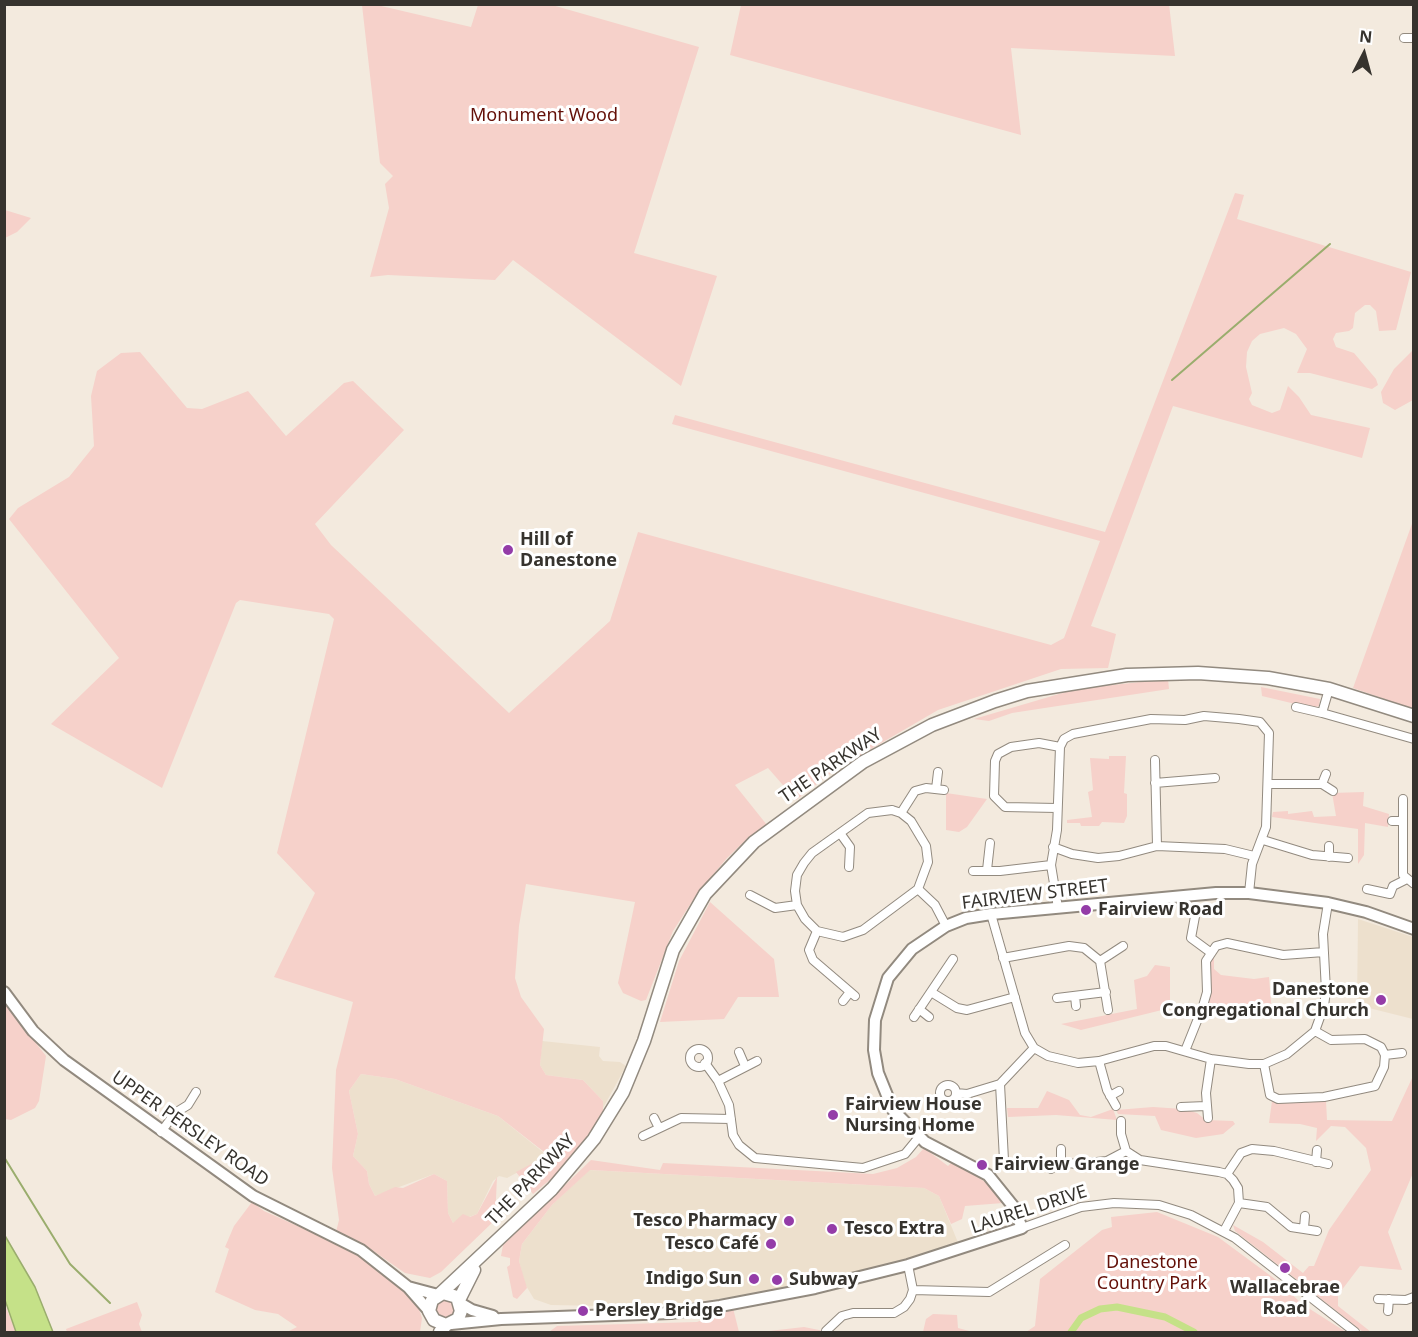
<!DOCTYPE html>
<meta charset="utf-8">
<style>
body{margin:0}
#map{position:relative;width:1418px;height:1337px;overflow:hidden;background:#f3eade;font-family:"Noto Sans",sans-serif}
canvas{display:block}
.frame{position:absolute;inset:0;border:6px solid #36332e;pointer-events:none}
.north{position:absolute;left:1334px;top:24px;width:60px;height:60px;-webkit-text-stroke:4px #fff;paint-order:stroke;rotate:6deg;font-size:16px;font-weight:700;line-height:24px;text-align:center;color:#36332e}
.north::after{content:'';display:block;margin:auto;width:21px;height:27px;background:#36332e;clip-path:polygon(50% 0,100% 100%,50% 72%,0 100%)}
</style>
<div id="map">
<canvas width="1418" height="1337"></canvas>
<div class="frame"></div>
<div class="north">N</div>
</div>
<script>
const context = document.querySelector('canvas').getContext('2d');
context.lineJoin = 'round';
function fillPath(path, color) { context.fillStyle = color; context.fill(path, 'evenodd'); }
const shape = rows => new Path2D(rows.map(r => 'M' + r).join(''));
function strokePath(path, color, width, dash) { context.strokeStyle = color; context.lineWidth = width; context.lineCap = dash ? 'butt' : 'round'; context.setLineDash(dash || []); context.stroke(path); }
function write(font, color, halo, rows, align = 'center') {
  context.font = font + ' "Noto Sans",sans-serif'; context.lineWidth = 6; context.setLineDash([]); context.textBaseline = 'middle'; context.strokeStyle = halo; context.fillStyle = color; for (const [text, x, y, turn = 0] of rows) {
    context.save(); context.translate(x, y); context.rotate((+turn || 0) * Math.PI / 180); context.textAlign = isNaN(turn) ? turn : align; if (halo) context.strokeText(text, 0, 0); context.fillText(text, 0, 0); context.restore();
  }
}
const built = shape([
 [1358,919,1413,937,1413,1019,1357,1005],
 [542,1041,600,1047,599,1056,603,1061,620,1062,626,1066,603,1108,603,1101,583,1080,546,1075,540,1065],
 [361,1074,395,1079,498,1116,548,1156,507,1178,499,1176,493,1181,477,1214,453,1223,448,1213,447,1181,434,1174,375,1196,369,1184,367,1171,353,1156,358,1134,349,1091],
 [589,1170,924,1188,939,1196,959,1245,805,1287,657,1307,551,1305,534,1299,525,1284,519,1261,522,1244,552,1205]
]);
const green = shape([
 [1169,4,1175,56,1011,48,1021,135,730,55,741,5],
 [362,5,377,5,471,27,478,5,552,5,699,47,634,253,717,276,681,386,513,260,495,280,388,275,370,277,389,208,385,184,393,176,380,163],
 [1235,193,1244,195,1237,219,1411,272,1396,330,1379,331,1376,311,1370,305,1365,305,1355,313,1353,328,1349,331,1336,333,1333,339,1336,347,1354,353,1376,379,1378,385,1372,389,1310,373,1297,373,1307,349,1296,334,1284,328,1260,334,1252,341,1247,352,1246,367,1252,393,1249,399,1252,405,1272,413,1280,410,1288,386,1299,397,1311,415,1370,428,1362,458,1173,406,1091,626,1116,634,1108,668,1061,669,938,710,835,770,796,800,768,768,735,785,767,825,749,837,727,858,697,894,673,931,646,1000,641,1001,623,993,618,983,635,902,526,884,519,926,515,978,521,997,544,1029,540,1065,546,1075,583,1080,603,1101,603,1115,564,1168,533,1194,516,1172,548,1155,498,1116,395,1079,361,1074,349,1091,358,1134,353,1156,367,1171,369,1184,375,1196,395,1187,403,1188,434,1174,447,1181,448,1213,453,1223,463,1214,470,1217,477,1214,497,1177,495,1220,441,1272,430,1278,405,1273,369,1248,336,1232,339,1220,332,1168,336,1070,353,1002,274,977,315,893,277,853,334,619,329,614,240,600,236,603,162,788,51,724,119,658,9,519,18,508,69,477,94,446,91,396,97,371,121,353,140,352,187,408,202,409,248,391,286,436,344,383,353,381,404,430,315,524,331,545,509,713,610,621,638,532,1051,645,1064,638,1100,541,672,424,675,415,1105,532],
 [5,210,31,218,17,232,5,238],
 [1413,350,1413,400,1395,410,1383,403,1381,392,1394,369],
 [1413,521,1414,709,1413,709,1353,688],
 [1168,679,1169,689,1012,713,989,721,974,719,1076,689],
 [1261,687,1320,699,1319,706,1312,708,1262,696],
 [1109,756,1126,756,1124,793,1127,794,1127,816,1124,823,1102,822,1099,826,1081,826,1080,823,1067,823,1067,820,1092,817,1088,792,1093,790,1090,758,1109,759],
 [1364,792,1363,806,1389,814,1388,827,1365,823,1364,855,1358,864,1358,829,1272,817,1273,812,1288,811,1288,814,1312,811,1314,817,1336,816,1332,793],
 [946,793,987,799,967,827,959,832,946,830],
 [710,902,774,959,779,997,738,997,724,1019,660,1022,679,961],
 [1214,954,1214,969,1221,975,1254,979,1269,977,1272,1015,1262,1011,1233,1010,1230,1006,1220,1006,1219,1010,1211,1007,1208,1002,1208,964],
 [1155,965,1170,967,1170,1008,1081,1030,1061,1024,1137,1009,1134,980,1147,976],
 [4,1002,46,1056,39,1101,35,1108,11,1120,5,1119],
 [1413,1076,1413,1173,1388,1232,1402,1270,1360,1266,1338,1295,1338,1306,1371,1332,1363,1332,1235,1231,1233,1225,1263,1242,1303,1273,1309,1266,1314,1266,1329,1230,1371,1170,1366,1148,1345,1127,1331,1126,1316,1141,1317,1128,1300,1124,1269,1123,1272,1101,1326,1101,1327,1120,1392,1121],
 [1047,1091,1069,1100,1080,1115,1091,1117,1113,1109,1117,1120,1056,1115,1008,1117,1007,1108,1038,1108],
 [1153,1107,1183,1109,1197,1113,1206,1120,1233,1121,1235,1124,1223,1134,1196,1138,1161,1130,1155,1116,1118,1114,1116,1110],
 [924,1148,948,1166,951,1163,977,1176,990,1186,1003,1203,965,1206,962,1219,951,1224,939,1196,924,1188,590,1170,552,1205,522,1244,519,1261,527,1288,517,1299,513,1297,507,1267,510,1265,510,1258,501,1256,503,1245,591,1160,660,1170,663,1163,873,1174,897,1168,916,1157],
 [252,1202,264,1211,358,1253,398,1285,419,1309,422,1318,420,1332,287,1332,297,1327,278,1314,255,1310,215,1292,229,1249,225,1247,234,1226],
 [1157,1212,1218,1237,1279,1282,1302,1304,1346,1332,1026,1332,1035,1326,1040,1279,1102,1230,1112,1227,1111,1217],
 '436 1309a10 10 0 1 1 20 0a10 10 0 1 1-20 0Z',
 [137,1302,142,1315,139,1324,142,1332,67,1332,66,1329],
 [4,1305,5,1305,16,1332,5,1332],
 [733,1308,739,1332,549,1332,557,1326,697,1322],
 [933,1314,957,1315,958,1328,973,1332,923,1332,926,1319],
 [804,1327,829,1332,762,1332,769,1331]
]);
const water = shape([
 [4,1234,35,1287,53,1332,16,1332,5,1300,4,1234]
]);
const stream = shape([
 [1172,380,1330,244],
 [4,1157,70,1264,110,1303]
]);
const canal = shape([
 [1071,1332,1081,1318,1100,1309,1117,1307,1165,1317,1194,1332]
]);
const street = shape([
 [1404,38,1414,38],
 [1329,689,1322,713,1414,739],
 [1296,707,1322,713],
 [1155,760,1157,846],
 [1155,783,1215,778],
 [1268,784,1322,784,1333,791],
 [1322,784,1326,774],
 [936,789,938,772],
 [1403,799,1403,875,1414,884],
 [1057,808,1005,807,994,796,995,761,998,754,1011,747,1039,743,1060,747],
 [892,810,901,813,911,821,926,846,928,862,918,889,863,930,843,937,817,931,805,919,797,905,795,891,797,875,804,863,812,853,868,813,892,810],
 [901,813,915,791,926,788,944,790],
 [1392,821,1403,821],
 [840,833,850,847,849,867],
 [1263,840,1312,855,1348,858],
 [1053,847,1072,854,1098,858,1119,856,1157,846,1225,849,1254,856],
 [1329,857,1329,846],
 [987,870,990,843],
 [973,871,1000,871,1051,865],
 [918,889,935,905,946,926],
 [1367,889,1390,894,1393,886,1405,880],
 [750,895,775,908,797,905],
 [1058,908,1051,865,1057,830,1060,747,1064,739,1073,734,1151,719,1185,720,1204,716,1239,719,1260,722,1269,733,1266,827,1252,864,1249,893],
 [1196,911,1191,938,1210,952],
 [991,914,1025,1033,1034,1048,1048,1056,1078,1063,1099,1061,1154,1046,1166,1046,1211,1059,1249,1064,1264,1064,1287,1054,1315,1031,1324,1006,1326,991,1323,934,1328,903],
 [817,931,809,950,813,960,855,996],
 [1003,958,1069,946,1084,948,1100,961,1108,1010],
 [1100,961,1123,946],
 [931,992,957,1008,967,1010,1015,997],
 [1075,996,1076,1006],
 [1057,998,1106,992],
 [843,1001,850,992],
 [919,1009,929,1017],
 [914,1017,953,959],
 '690 1058a9 9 0 1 1 18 0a9 9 0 1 1-18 0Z',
 [1185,1051,1203,1006,1207,992,1206,961,1216,946,1227,943,1283,955,1324,952],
 [739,1052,745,1066],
 [1385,1055,1402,1053],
 [1099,1061,1107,1090,1116,1106],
 [705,1063,718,1081,729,1105,733,1135,739,1145,755,1158,863,1168,905,1154,919,1137],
 [1264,1064,1270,1095,1278,1099,1324,1097,1375,1086,1384,1067,1385,1055,1381,1047,1365,1039,1331,1040,1315,1031],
 [718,1081,757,1061],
 [1000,1084,1004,1160],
 '940 1093a8 8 0 1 1 16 0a8 8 0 1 1-16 0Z',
 [956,1093,967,1094,1000,1084,1034,1048],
 [1110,1096,1119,1091],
 [1181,1107,1206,1106],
 [654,1118,659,1128],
 [1208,1118,1206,1093,1211,1059],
 [1121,1121,1121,1134,1126,1151,1140,1160,1219,1172,1227,1174,1233,1180,1238,1188,1239,1203,1224,1231],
 [161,1132,175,1113,188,1105,196,1092],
 [643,1136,681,1118,731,1119],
 [1061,1149,1061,1162],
 [1316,1162,1317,1150],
 [1051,1169,1061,1162,1076,1164,1107,1161,1126,1151],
 [1227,1174,1241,1153,1252,1149,1274,1151,1328,1164],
 [1239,1203,1267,1207,1291,1227,1317,1231],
 [1022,1228,1081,1207,1114,1203,1159,1205,1191,1215,1235,1238,1355,1332],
 [1304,1228,1305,1216],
 [913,1290,989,1292,1065,1245],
 [1378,1299,1406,1300,1414,1297],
 [1388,1311,1389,1299],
 [826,1331,842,1316,853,1313,894,1313,904,1307,910,1299,913,1290,908,1265]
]);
const secondary = shape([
 [4,992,33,1031,64,1060,253,1196,361,1250,408,1287,429,1311],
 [408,1287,438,1295],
 [460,1303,472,1310,493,1316],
 [451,1324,501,1319,671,1313,720,1306,815,1288,908,1265,1022,1228,1013,1206,988,1175,925,1142,893,1110,878,1073,874,1050,875,1020,888,978,912,949,946,926,966,918,991,914,1216,893,1249,893,1328,903,1366,912,1414,929]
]);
const primary = shape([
 [440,1294,552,1189,594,1139,623,1092,644,1041,673,950,705,894,754,842,863,762,932,725,995,701,1027,691,1127,675,1198,673,1268,678,1329,689,1414,716],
 [459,1300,474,1270],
 [440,1332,446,1325,458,1319,461,1311,457,1297,443,1293,432,1300,429,1311,434,1320,446,1325]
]);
const markers = [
 [508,550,6,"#943ca8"],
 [1086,910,6,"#943ca8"],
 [1381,1000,6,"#943ca8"],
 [833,1115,6,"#943ca8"],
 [982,1165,6,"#943ca8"],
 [789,1221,6,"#943ca8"],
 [832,1229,6,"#943ca8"],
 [771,1244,6,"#943ca8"],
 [1285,1268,6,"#943ca8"],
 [754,1279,6,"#943ca8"],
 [777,1280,6,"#943ca8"],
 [583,1311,6,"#943ca8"]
];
const parkNames = [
 ["Monument Wood",544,116],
 ["Danestone",1152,1263],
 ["Country Park",1152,1284]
];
const poiNames = [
 ["Hill of",520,540],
 ["Danestone",520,561],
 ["Fairview Road",1098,910],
 ["Danestone",1369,990,"right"],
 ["Congregational Church",1369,1011,"right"],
 ["Fairview House",845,1105],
 ["Nursing Home",845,1126],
 ["Fairview Grange",994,1165],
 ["Tesco Pharmacy",777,1221,"right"],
 ["Tesco Extra",844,1229],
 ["Tesco Café",759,1244,"right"],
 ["Indigo Sun",742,1279,"right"],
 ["Subway",789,1280],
 ["Wallacebrae",1285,1288,"center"],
 ["Road",1285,1309,"center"],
 ["Persley Bridge",595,1311]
];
const streetNames = [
 ["THE PARKWAY",831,766,-34],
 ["FAIRVIEW STREET",1035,895,-7],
 ["UPPER PERSLEY ROAD",190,1129,35],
 ["THE PARKWAY",531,1180,-46],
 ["LAUREL DRIVE",1029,1210,-18]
];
fillPath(built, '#ede0cd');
fillPath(green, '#f6d1ca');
fillPath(water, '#c5e188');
strokePath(water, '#9aad6d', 1.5);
strokePath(stream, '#9aad6d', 2);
strokePath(canal, '#c5e188', 7);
strokePath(street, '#928a7f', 10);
strokePath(secondary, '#928a7f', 14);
strokePath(primary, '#928a7f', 15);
strokePath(street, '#fff', 8);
strokePath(secondary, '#fff', 10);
strokePath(primary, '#fff', 12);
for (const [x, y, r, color] of markers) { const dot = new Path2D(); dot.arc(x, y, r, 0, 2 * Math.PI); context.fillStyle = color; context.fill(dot); strokePath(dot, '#fff', 2); }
write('18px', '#641008', '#fff', parkNames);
write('bold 18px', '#36332e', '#fff', poiNames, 'left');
write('18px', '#36332e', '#fff', streetNames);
</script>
